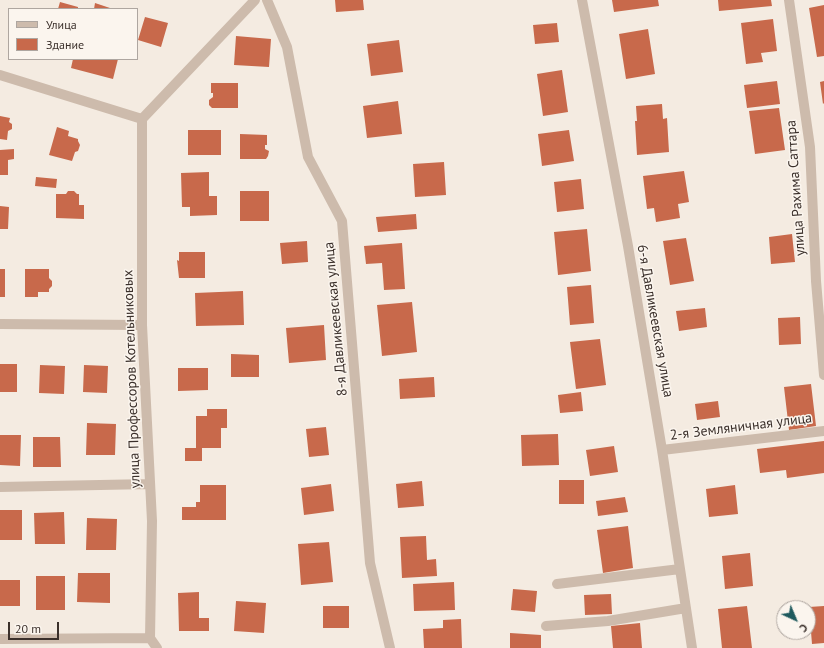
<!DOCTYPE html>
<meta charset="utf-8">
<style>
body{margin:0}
#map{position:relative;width:824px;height:648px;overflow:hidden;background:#f4ebe1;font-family:"PT Sans",sans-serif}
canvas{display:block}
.legend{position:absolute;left:8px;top:8px;width:130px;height:52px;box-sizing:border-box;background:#fbf5ee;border:1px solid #aea6a0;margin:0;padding:5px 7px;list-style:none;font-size:12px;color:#3b302b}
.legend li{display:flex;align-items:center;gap:8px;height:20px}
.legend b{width:20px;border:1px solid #aea6a0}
.north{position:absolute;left:776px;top:600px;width:40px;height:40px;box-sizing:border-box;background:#fbf5ee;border:1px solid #aea6a0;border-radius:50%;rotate:136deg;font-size:11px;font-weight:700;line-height:16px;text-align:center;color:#3b302b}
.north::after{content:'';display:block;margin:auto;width:14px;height:18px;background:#1f5a5e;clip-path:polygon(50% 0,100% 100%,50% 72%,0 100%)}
.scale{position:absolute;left:8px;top:622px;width:51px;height:18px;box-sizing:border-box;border:2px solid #3b302b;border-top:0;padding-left:5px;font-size:12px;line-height:14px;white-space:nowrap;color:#3b302b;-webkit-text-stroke:3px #fbf5ee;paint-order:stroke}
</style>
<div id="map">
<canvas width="824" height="648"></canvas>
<ul class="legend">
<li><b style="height:5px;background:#cdbbac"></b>Улица</li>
<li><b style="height:11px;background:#c8694b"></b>Здание</li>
</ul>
<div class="north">С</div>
<div class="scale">20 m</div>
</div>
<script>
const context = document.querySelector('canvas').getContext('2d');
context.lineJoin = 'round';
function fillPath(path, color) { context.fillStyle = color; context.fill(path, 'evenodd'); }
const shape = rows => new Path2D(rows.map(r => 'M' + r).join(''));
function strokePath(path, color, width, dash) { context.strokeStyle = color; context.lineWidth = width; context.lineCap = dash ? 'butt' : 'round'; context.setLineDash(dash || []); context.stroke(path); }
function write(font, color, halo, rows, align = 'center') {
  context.font = font + ' "PT Sans",sans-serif'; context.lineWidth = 3; context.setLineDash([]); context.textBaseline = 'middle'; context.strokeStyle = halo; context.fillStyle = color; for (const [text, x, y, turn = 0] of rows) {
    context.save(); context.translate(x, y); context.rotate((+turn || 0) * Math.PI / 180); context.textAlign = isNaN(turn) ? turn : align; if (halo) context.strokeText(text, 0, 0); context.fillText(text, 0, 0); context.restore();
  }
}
const building = shape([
 [335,0,363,0,364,10,336,12],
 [612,0,658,0,659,6,614,12],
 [718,0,771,0,772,6,719,11],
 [60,2,78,7,78,9,58,9],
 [95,3,113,9,94,9],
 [824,5,824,56,817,57,809,8],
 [145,17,168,23,161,47,138,40],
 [773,19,777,51,761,53,763,62,746,64,741,23],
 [557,23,559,42,535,44,533,25],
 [648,29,655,74,626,79,619,34],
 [236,36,271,39,269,67,234,65],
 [399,40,403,72,371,76,367,44],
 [73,59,118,59,113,79,71,68],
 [562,70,568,112,543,116,537,74],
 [777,81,780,104,747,108,744,85],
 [824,81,824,103,823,104,820,82],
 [211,83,238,83,238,108,212,108,209,105,209,100,213,97,213,93,211,93],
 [398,101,402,134,367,138,363,106],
 [662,104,663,119,667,118,669,152,637,155,635,121,637,121,636,106],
 [779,108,785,150,755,154,749,111],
 [0,116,10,118,9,122,12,124,12,129,8,131,7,140,0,139],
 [57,127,69,131,68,136,78,139,78,141,80,145,78,151,75,152,72,161,49,155],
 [188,130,221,130,221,155,188,155],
 [569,130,574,161,542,166,538,134],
 [240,134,267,135,267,145,265,145,265,149,269,151,268,156,266,159,240,159],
 [14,149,14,159,8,160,8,175,0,175,0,150],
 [444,162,446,195,415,197,413,164],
 [684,171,689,202,678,204,680,218,656,222,654,208,647,209,643,176],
 [209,172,209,196,217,196,217,215,190,216,190,207,182,207,181,173],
 [36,177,57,179,56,188,35,186],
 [581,179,584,209,557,212,554,182],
 [68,191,74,191,77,194,79,194,79,205,84,205,84,219,56,218,56,194,66,194],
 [240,191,269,191,269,221,240,221],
 [0,206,9,207,8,229,0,229],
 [416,214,417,229,378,232,376,217],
 [587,229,591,271,558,275,554,232],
 [792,234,795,262,771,264,769,237],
 [686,238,694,281,670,285,663,241],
 [307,241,308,262,282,264,280,243],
 [402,243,405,289,384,290,382,263,366,264,364,246],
 [179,252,205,252,205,278,179,278,177,260,179,261],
 [0,269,5,269,5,297,0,297],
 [25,269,49,269,49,278,52,281,52,286,49,289,49,292,38,292,38,297,25,297],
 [591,285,594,323,570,325,567,287],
 [243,291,244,325,196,326,195,293],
 [412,302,417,352,382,356,377,305],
 [705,308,707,327,679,331,676,311],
 [800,317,801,344,779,345,778,318],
 [324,325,326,360,289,363,286,328],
 [600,339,606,385,576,389,570,342],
 [231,354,259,355,259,377,231,377],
 [0,364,17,364,17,392,0,392],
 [40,365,65,366,64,394,39,393],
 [84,365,108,366,107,393,83,392],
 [178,368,208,368,208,390,178,391],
 [434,377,435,397,400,399,399,379],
 [811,384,816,426,789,430,784,387],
 [581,392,583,411,560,413,558,395],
 [718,401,720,417,697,420,695,404],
 [207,409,227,409,227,428,221,428,221,448,202,448,202,461,185,461,185,448,196,448,196,416,207,416],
 [87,423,116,424,115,455,86,455],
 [326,427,329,455,309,457,306,429],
 [558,434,559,465,522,466,521,435],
 [0,435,21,435,20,466,0,465],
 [33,437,60,437,61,467,33,467],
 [824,441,824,473,787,478,786,470,760,473,757,449],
 [614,446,618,472,590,476,586,450],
 [559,480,584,480,584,504,559,504],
 [422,481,424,506,398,508,396,484],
 [331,484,334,511,304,515,301,488],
 [200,485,226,485,226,520,182,520,182,507,196,507,196,502,200,502],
 [735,485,738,514,709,517,706,489],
 [625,497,628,512,598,516,596,501],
 [0,510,22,510,22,540,0,540],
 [64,512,65,544,35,544,34,513],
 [87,518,117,519,116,550,86,550],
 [628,526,633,568,603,573,597,530],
 [426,536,427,560,436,559,437,576,402,578,400,537],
 [329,542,333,582,301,585,298,544],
 [750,553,753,586,725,589,722,556],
 [78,573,110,573,110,603,77,602],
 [36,576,65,576,65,610,36,610],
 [0,580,20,580,20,606,0,606],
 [454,582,455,610,414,611,413,584],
 [513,589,537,591,535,612,511,610],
 [199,592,199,618,209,618,209,631,179,631,178,593],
 [611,594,612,614,585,615,584,595],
 [236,601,266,603,264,633,234,631],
 [323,606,349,606,349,628,323,628],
 [747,606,752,648,722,648,718,609],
 [824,606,824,643,812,644,809,607],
 [461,619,462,648,424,648,423,629,443,628,443,620],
 [640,623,642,648,613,648,611,626],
 [510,633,541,635,541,648,510,648]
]);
const minor = shape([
 [267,0,287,47,308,157,342,221,370,563,390,648],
 [582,0,628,246,662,450,692,648],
 [789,0,810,147,816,281,824,375],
 [0,75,142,119,255,0],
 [142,119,142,325,152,521,150,638],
 [0,324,142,325],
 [662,450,824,431],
 [0,487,150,484],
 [557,584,680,569],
 [546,626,608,621,686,608],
 [150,638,157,648],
 [0,639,150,638]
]);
const streetNames = [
 ["улица Рахима Саттара",796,188,-94],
 ["8-я Давликеевская улица",336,319,-95],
 ["6-я Давликеевская улица",655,321,80],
 ["улица Профессоров Котельниковых",132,379,-92],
 ["2-я Земляничная улица",741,427,-7]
];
fillPath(building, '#c8694b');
strokePath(minor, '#cdbbac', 10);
write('14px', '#3b302b', '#fbf5ee', streetNames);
</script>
